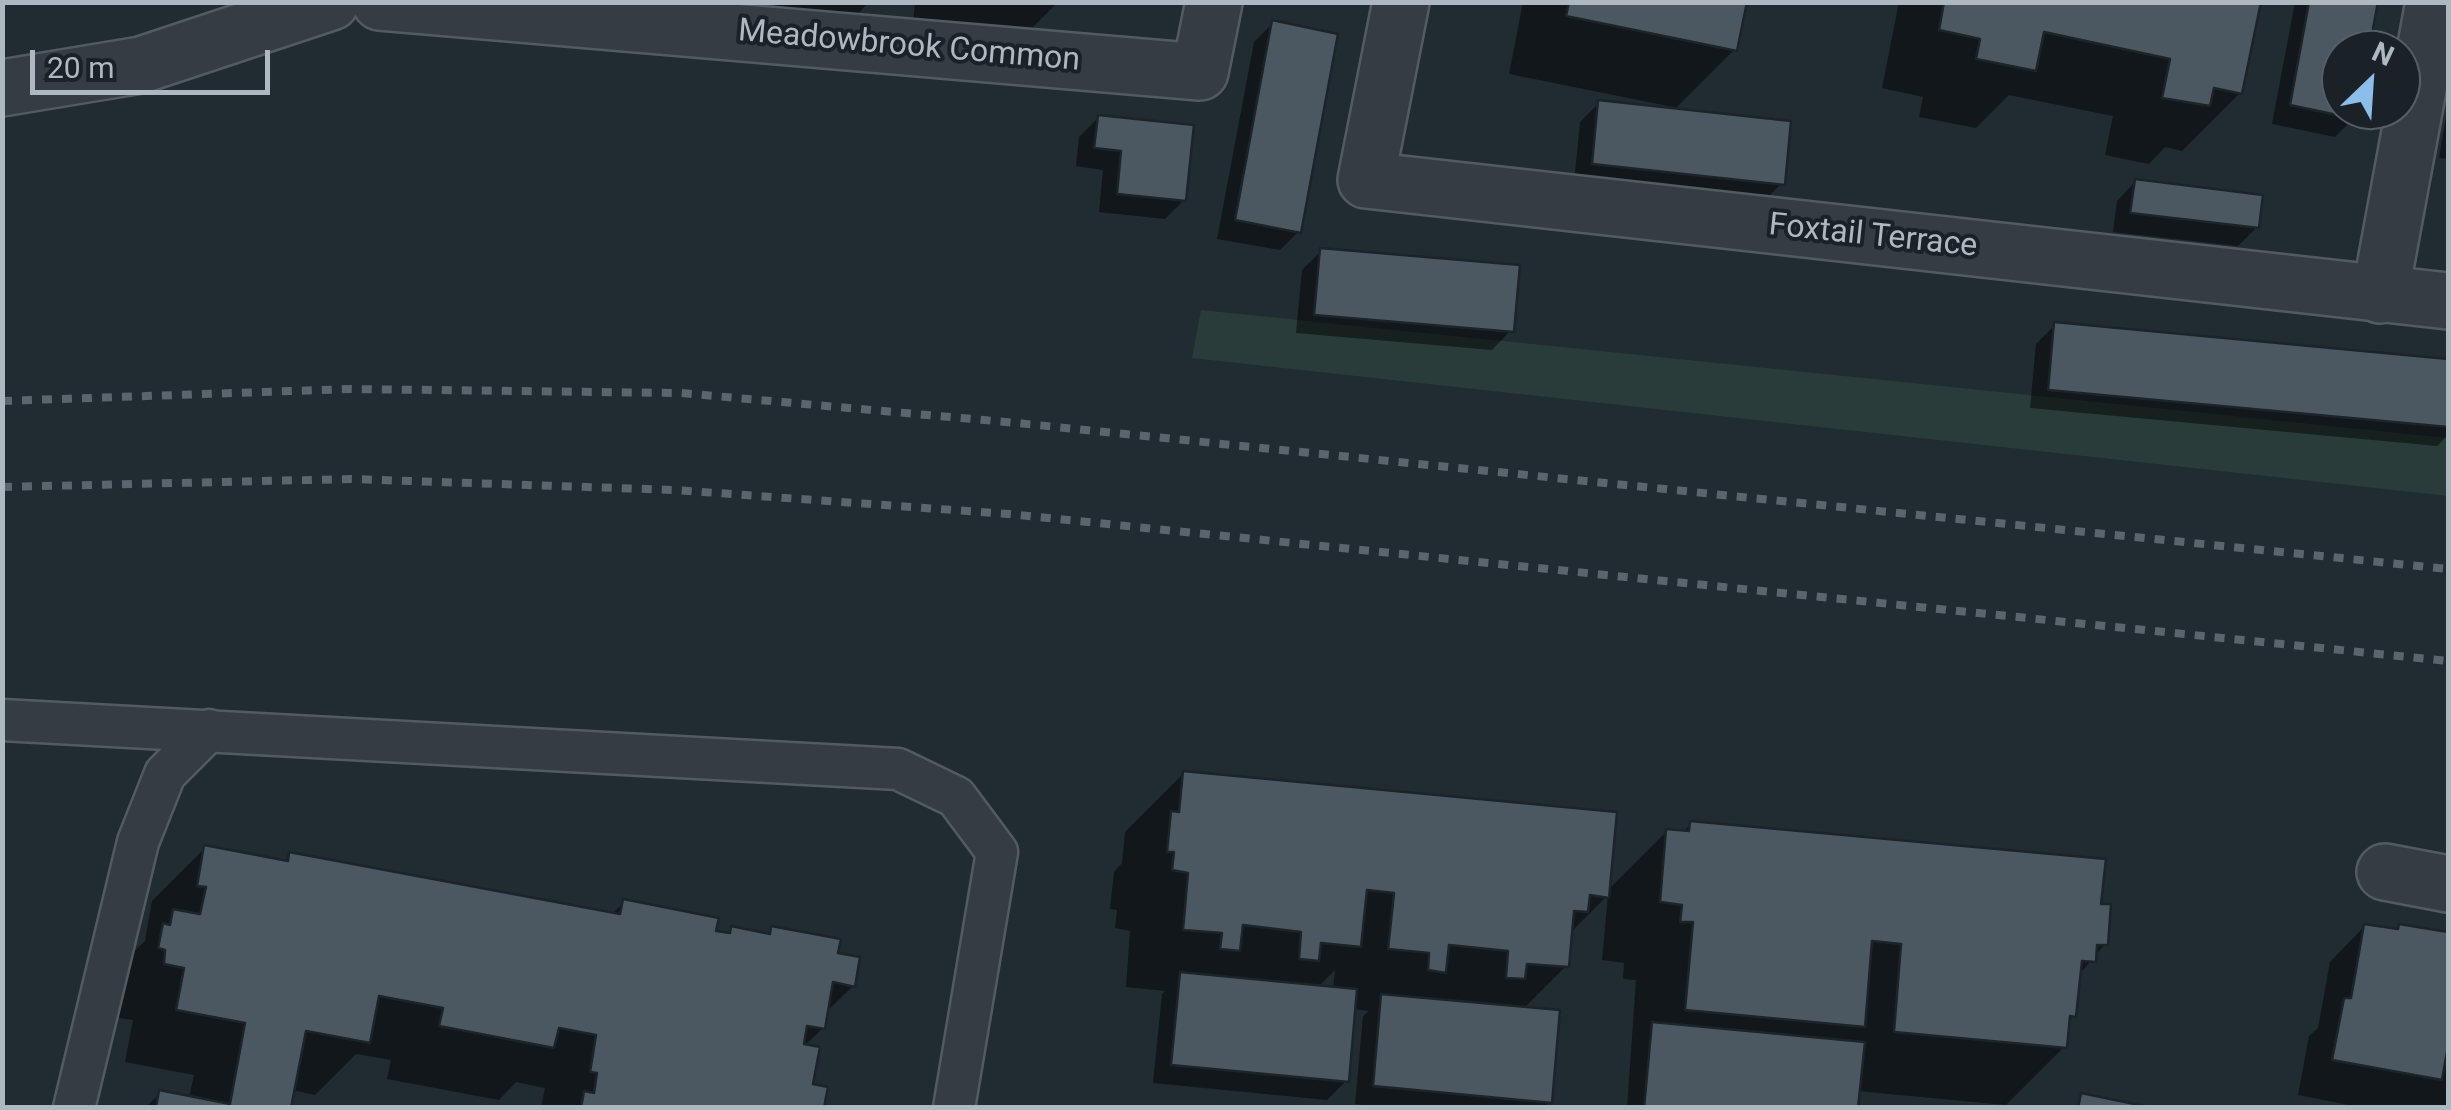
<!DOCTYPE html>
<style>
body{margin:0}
#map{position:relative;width:2451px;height:1110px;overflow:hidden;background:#212b32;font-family:Roboto,sans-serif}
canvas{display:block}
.frame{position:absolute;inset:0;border:5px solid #aeb8c0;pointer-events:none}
.north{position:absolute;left:2321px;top:30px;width:100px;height:100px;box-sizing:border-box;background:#1a2228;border:2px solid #555e65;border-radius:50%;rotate:25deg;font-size:28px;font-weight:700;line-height:40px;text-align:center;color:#aeb8c0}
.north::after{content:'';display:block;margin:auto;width:35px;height:45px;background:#8bbee9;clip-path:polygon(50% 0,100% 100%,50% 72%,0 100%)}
.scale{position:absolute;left:30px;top:50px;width:240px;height:45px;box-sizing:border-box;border:5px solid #aeb8c0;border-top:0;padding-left:12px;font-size:30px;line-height:35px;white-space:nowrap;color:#aeb8c0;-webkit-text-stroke:8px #1a2228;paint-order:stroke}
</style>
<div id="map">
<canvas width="2451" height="1110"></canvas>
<div class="frame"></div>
<div class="north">N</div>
<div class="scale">20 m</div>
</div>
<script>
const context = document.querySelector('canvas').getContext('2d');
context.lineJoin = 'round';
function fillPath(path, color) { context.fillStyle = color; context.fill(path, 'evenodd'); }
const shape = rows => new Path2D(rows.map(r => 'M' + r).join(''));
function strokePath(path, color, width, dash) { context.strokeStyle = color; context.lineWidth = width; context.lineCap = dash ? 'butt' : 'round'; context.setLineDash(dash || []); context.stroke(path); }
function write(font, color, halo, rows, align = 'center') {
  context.font = font + ' Roboto,sans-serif'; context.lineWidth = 8; context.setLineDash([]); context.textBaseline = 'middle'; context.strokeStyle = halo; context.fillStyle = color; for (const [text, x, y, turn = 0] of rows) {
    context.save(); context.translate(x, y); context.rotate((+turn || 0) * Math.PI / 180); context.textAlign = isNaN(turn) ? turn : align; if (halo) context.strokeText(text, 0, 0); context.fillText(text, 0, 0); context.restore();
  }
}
const green = shape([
 [1201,310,2448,438,2448,496,1192,358]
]);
const shadow = shape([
 [775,2,869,2,854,18,775,8],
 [915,2,1058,2,1024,36,913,23],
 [1523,2,1744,2,1735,49,1673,111,1782,183,1763,202,1574,182,1580,122,1599,103,1673,111,1673,107,1509,74],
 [1899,2,2258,2,2240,93,2182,151,2165,147,2149,164,2105,155,2113,116,2009,95,1976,128,1919,117,1923,97,1882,88],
 [2295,2,2375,2,2366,50,2341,50,2341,110,2355,110,2354,118,2335,137,2272,124],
 [1273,23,1299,231,1280,250,1217,239,1254,42],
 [2448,105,2448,159,2439,158],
 [1098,118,1184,200,1165,219,1099,212,1103,170,1076,166,1079,137],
 [2136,181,2257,227,2238,246,2113,232,2117,201],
 [1321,251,1511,330,1492,350,1296,333,1302,270],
 [2055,325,2448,362,2448,435,2437,446,2030,408,2036,344],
 [1184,773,1607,891,1667,831,1682,833,1691,824,2098,906,2105,944,2078,976,2074,1016,2067,1023,2064,1047,2006,1105,1857,1091,1856,1108,1627,1108,1636,980,1623,979,1624,963,1602,960,1608,895,1569,934,1566,966,1523,1009,1549,1102,1544,1108,1390,1108,1355,1104,1363,1016,1369,1011,1353,1009,1346,1081,1327,1100,1153,1083,1162,994,1165,991,1126,987,1130,931,1115,928,1117,910,1110,909,1114,872,1122,863,1125,832],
 [1335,970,1333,989,1317,988],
 [205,848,283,862,290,855,611,915,624,902,713,933,726,935,732,929,765,936,772,928,835,955,853,986,825,1013,823,1028,804,1046,810,1085,822,1108,541,1108,545,1088,516,1082,499,1100,387,1079,391,1060,356,1054,315,1095,292,1090,289,1108,145,1108,160,1093,189,1098,194,1075,125,1062,133,1020,112,1017,121,964,145,941,152,901],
 [2365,926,2396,931,2400,926,2448,935,2448,1108,2364,1108,2298,1095,2309,1036,2318,1028,2330,962]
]);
const building = shape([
 [1569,2,1747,2,1737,51,1566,16,1569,2],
 [1944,2,2261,2,2242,94,2214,88,2210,106,2162,98,2170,59,2044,32,2036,71,1976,59,1980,39,1939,30,1944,2],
 [2309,2,2378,2,2369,50,2341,50,2341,110,2358,110,2356,119,2290,105,2309,2],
 [1272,20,1338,34,1301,233,1235,220,1272,20],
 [1598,100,1791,121,1785,185,1592,164,1598,100],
 [1098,115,1194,125,1186,201,1117,194,1121,151,1094,148,1098,115],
 [2135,179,2263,195,2259,228,2130,213,2135,179],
 [1320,248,1520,265,1514,332,1314,315,1320,248],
 [2054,322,2448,359,2448,427,2048,390,2054,322],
 [1183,771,1617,812,1609,898,1590,895,1588,912,1574,911,1569,967,1527,964,1525,979,1506,978,1508,951,1449,945,1446,973,1428,970,1429,953,1388,949,1394,893,1367,890,1361,947,1321,943,1319,961,1299,959,1301,932,1243,925,1240,951,1220,949,1222,933,1183,930,1188,873,1172,870,1174,852,1167,852,1171,811,1179,812,1183,771],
 [1690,821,2106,859,2101,904,2111,904,2108,945,2097,945,2096,962,2082,961,2076,1017,2070,1016,2067,1048,1894,1032,1901,944,1872,941,1865,1027,1685,1010,1693,922,1680,922,1682,905,1660,902,1666,829,1689,831,1690,821],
 [204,845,288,861,289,852,620,914,623,899,719,918,716,931,730,933,731,926,770,934,771,926,841,939,838,953,860,957,855,987,833,982,825,1029,807,1026,804,1044,820,1047,813,1084,828,1087,824,1108,581,1108,584,1091,594,1093,597,1073,590,1072,596,1035,559,1028,554,1048,439,1026,443,1008,379,996,370,1043,306,1031,291,1108,156,1108,159,1090,230,1104,245,1023,176,1010,184,968,164,964,165,950,158,948,163,923,170,925,173,909,200,914,206,887,197,886,204,845],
 [2364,924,2398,929,2399,924,2448,932,2448,1046,2442,1080,2332,1060,2344,998,2351,998,2364,924],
 [1180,972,1357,989,1349,1082,1171,1065,1180,972],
 [1381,994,1560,1010,1552,1103,1373,1086,1381,994],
 [1652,1022,1865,1042,1858,1108,1644,1108,1652,1022],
 [2081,1093,2154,1108,2078,1108,2081,1093]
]);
const lane = shape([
 [2,720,898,769,956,797,997,852,954,1108],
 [74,1108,138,842,165,774,209,730]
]);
const street = shape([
 [380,2,1200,72,1214,2],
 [1401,2,1366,180,2448,301],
 [2,88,141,65,331,2],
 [2380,295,2434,2],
 [2385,872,2448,884]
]);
const rail = shape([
 [2,401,350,389,681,393,1017,423,2448,569],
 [2,487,351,479,675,490,1009,514,2448,661]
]);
const streetNames = [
 ["Meadowbrook Common",909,47,5],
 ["Foxtail Terrace",1873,237,6]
];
fillPath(green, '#2a3c39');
fillPath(shadow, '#0007');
fillPath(building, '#4c5861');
strokePath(building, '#1c242a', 2.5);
strokePath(lane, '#525b61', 45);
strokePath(street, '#525b61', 60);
strokePath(lane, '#343d43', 40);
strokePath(street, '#343d43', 55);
strokePath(rail, '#5a656d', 8, [10, 10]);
write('32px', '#aeb8c0', '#1a2228', streetNames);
</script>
